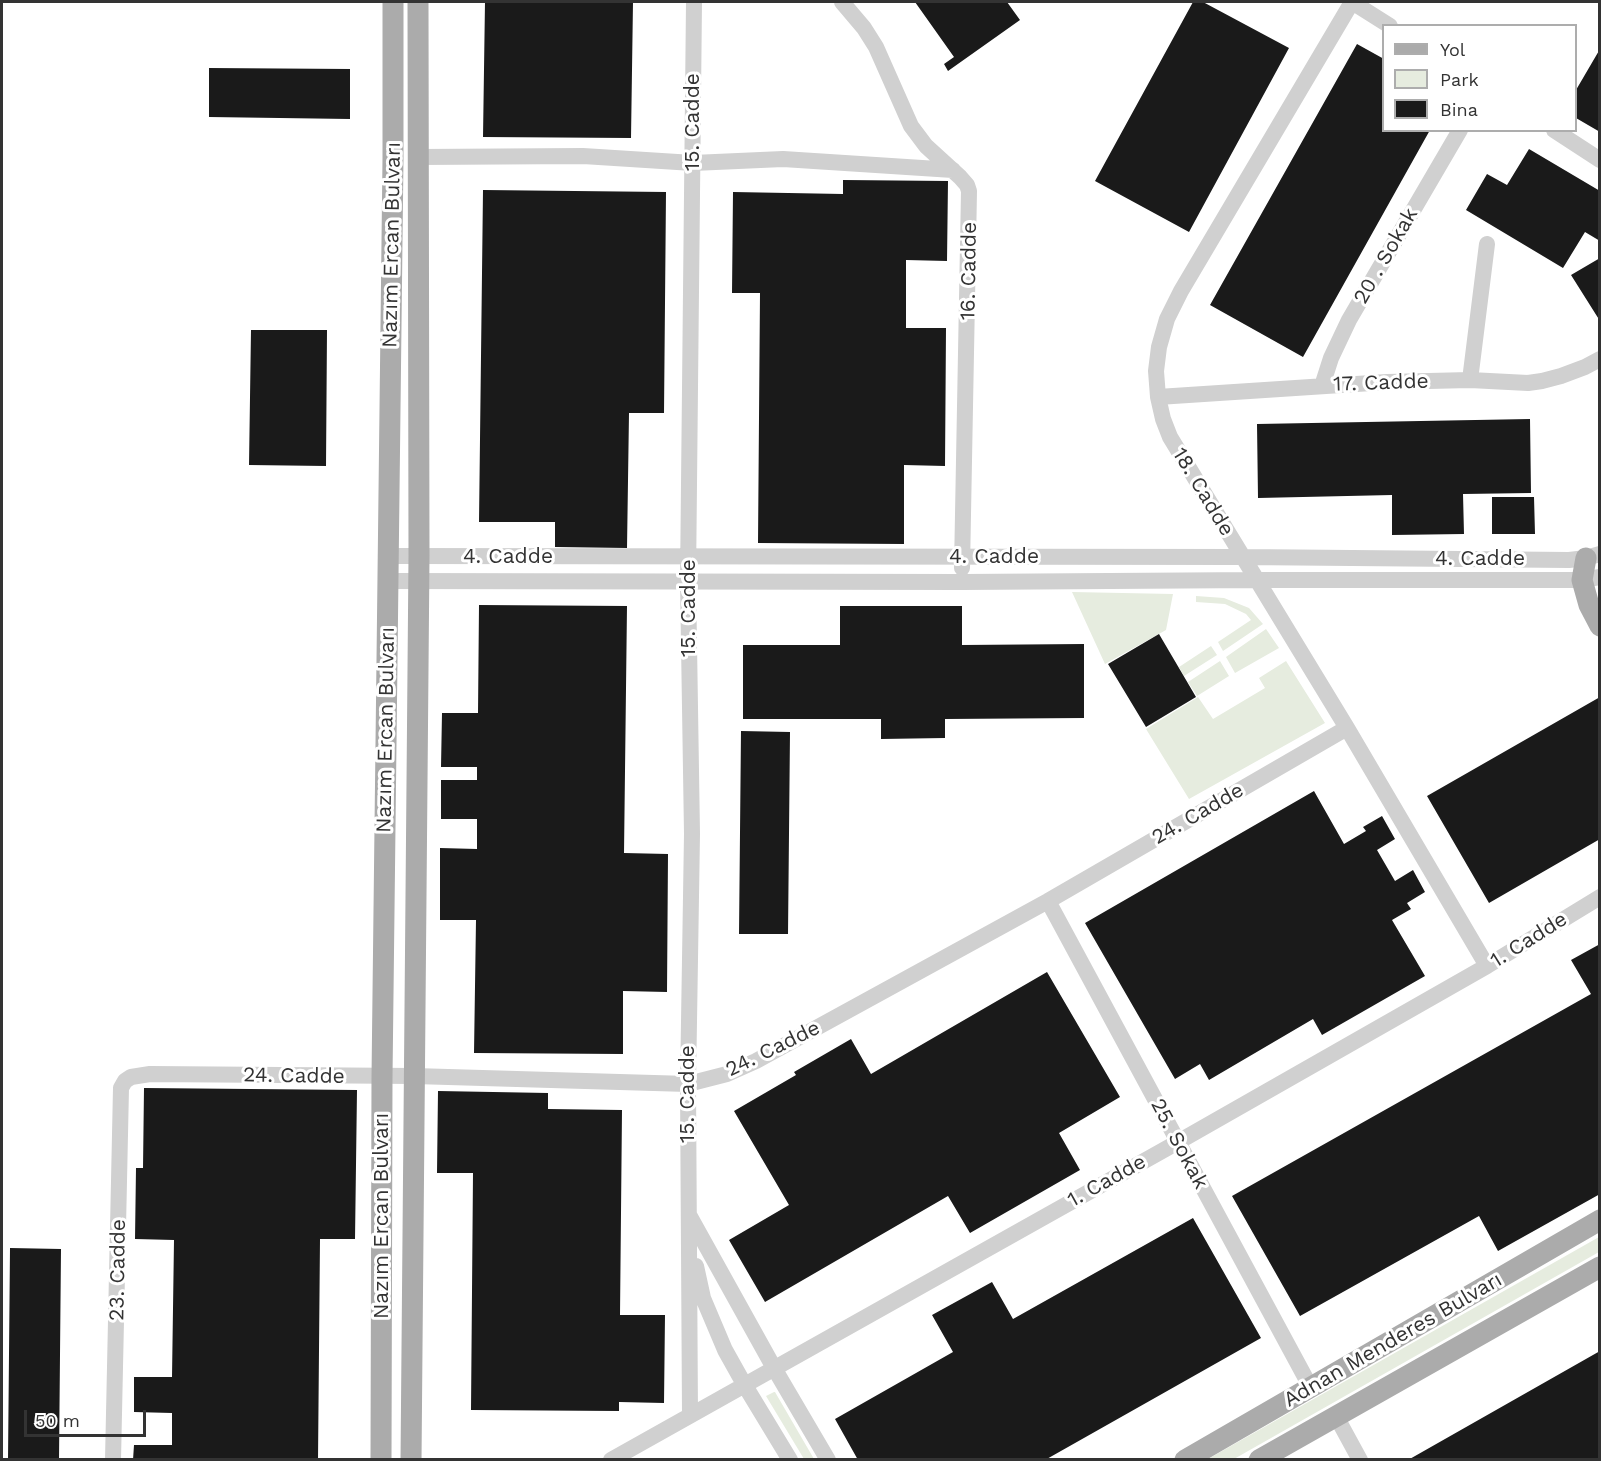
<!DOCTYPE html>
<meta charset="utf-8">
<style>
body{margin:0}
#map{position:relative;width:1601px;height:1461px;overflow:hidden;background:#fff;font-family:"Work Sans",sans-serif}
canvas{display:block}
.frame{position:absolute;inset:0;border:3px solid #333;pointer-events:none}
.legend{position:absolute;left:1382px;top:24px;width:195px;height:108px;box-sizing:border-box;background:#fff;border:2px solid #adadad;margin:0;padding:8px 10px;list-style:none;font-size:18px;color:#333}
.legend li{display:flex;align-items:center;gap:12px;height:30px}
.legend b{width:30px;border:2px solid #adadad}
.scale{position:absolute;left:24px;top:1410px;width:122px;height:27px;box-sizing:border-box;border:3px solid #333;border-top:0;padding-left:8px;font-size:18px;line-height:21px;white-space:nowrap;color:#333;-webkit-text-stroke:4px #fff;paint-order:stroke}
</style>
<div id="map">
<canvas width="1601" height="1461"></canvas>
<div class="frame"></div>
<ul class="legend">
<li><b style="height:8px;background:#ababab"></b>Yol</li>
<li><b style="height:16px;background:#e6ecdf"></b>Park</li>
<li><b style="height:16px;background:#1a1a1a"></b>Bina</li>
</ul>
<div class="scale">50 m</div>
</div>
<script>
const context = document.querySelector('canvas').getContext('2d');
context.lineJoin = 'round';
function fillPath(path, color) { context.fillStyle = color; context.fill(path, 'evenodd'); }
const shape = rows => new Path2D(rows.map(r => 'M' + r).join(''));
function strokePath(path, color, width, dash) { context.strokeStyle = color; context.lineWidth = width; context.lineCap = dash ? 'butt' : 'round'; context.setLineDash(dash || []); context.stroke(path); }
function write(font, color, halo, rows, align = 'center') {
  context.font = font + ' "Work Sans",sans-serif'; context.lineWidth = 6; context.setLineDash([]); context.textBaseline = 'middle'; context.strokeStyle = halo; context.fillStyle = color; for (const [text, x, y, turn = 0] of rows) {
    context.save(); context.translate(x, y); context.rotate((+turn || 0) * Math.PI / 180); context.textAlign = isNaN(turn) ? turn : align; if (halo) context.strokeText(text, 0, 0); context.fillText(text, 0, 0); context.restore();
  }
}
const green = shape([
 [1072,592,1173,594,1166,630,1105,664],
 [1196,596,1224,598,1249,608,1263,624,1223,651,1218,642,1251,620,1246,614,1225,604,1196,602],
 [1266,629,1279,648,1235,673,1226,657],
 [1211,646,1217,655,1184,676,1179,667],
 [1220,661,1229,676,1197,696,1188,682],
 [1286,661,1325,723,1189,799,1146,729,1198,697,1213,719,1265,688,1259,678],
 [1599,1237,1599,1252,1234,1459,1208,1459],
 [774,1392,775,1392,814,1459,804,1459,766,1396]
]);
const building = shape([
 [485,2,633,2,631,138,483,137],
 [915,2,1007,2,1020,20,948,71,944,64,954,57],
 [1193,2,1203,2,1289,48,1189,232,1095,181],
 [1357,44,1384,59,1384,130,1430,130,1303,357,1210,305],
 [1600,49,1600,132,1576,118,1576,90],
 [209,68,350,69,350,119,209,117],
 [1529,149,1600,191,1600,241,1585,232,1563,268,1466,210,1487,174,1507,185],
 [843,180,948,181,947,261,906,260,906,328,946,328,945,466,904,465,904,544,758,543,760,293,732,293,733,192,843,194],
 [483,190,666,192,664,413,629,413,627,548,555,547,555,522,479,522],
 [1600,258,1600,321,1571,275],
 [251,330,327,330,326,466,249,465],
 [1530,419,1531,493,1463,494,1464,534,1392,535,1392,495,1258,498,1257,424],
 [1492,497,1534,497,1535,534,1492,534],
 [479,605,627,606,624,853,668,854,667,992,623,991,623,1054,474,1053,476,920,440,920,440,848,477,849,477,819,441,819,441,780,477,780,477,767,441,767,442,713,478,713],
 [840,606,962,606,962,645,1084,644,1084,718,945,719,945,738,881,739,881,719,743,719,743,645,840,645],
 [1159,634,1196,697,1146,727,1108,664],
 [1600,697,1600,839,1489,903,1427,796],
 [741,731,790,732,788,934,739,934],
 [1314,791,1344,844,1366,831,1363,827,1382,816,1395,839,1377,850,1395,881,1413,870,1425,892,1407,903,1411,909,1392,920,1425,976,1322,1035,1313,1019,1209,1080,1200,1064,1175,1079,1085,923],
 [1600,944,1600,1194,1498,1251,1479,1216,1300,1316,1232,1196,1591,994,1571,960],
 [1047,972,1120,1097,1059,1133,1080,1170,970,1233,948,1196,765,1302,729,1240,789,1205,734,1111,796,1075,794,1072,851,1039,871,1074],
 [144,1088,357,1090,355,1239,320,1239,318,1460,133,1460,134,1445,172,1445,172,1413,134,1412,134,1377,172,1377,174,1240,135,1239,136,1168,143,1168],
 [438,1091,548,1093,548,1109,622,1110,620,1315,665,1315,664,1403,619,1402,619,1411,471,1410,473,1173,437,1173],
 [1193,1218,1261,1338,1045,1460,858,1460,835,1419,953,1352,932,1315,992,1282,1013,1319],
 [10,1248,61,1249,59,1460,8,1460],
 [1600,1351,1600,1460,1408,1460]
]);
const minor = shape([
 [842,2,864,28,876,47,911,126,926,146,960,177,967,185,969,191,962,568],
 [1352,2,1181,291,1167,319,1159,347,1156,371,1158,397,1163,419,1170,437,1347,728,1487,966],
 [1352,2,1390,26],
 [1554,130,1600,160],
 [419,157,583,156,693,163,783,159,953,170],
 [1470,380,1487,244],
 [1322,386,1331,358,1349,320,1460,130],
 [1158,397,1387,382,1470,380,1528,383,1542,381,1561,376,1585,367,1600,359],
 [388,556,1243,557,1569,560,1586,558,1600,554],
 [388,581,962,582,1257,580,1582,580,1600,577],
 [1048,901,1311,1388],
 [689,1215,774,1368,828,1460],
 [696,1266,703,1298,725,1350,744,1384,790,1460],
 [690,1415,688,1084,692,834,688,581,694,2],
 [1336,1416,1360,1460],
 [113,1460,121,1088,125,1081,131,1077,150,1074,414,1076,688,1084,727,1074,756,1061,1048,901,1347,728],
 [611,1460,1178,1142,1487,966,1600,897]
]);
const major = shape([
 [1586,558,1582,580,1589,605,1600,626],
 [381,1460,382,1077,393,158,393,2],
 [411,1460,419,556,418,2],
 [1185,1460,1600,1220],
 [1259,1460,1600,1267]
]);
const streetNames = [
 ["15. Cadde",693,122,-90],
 ["Nazım Ercan Bulvarı",392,245,-89],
 ["20 . Sokak",1386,256,-60],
 ["16. Cadde",969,271,-89],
 ["17. Cadde",1381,383,-2],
 ["18. Cadde",1203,492,59],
 ["4. Cadde",508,557],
 ["4. Cadde",994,557],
 ["4. Cadde",1480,559],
 ["15. Cadde",689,608,-90],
 ["Nazım Ercan Bulvarı",386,730,-89],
 ["24. Cadde",1198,814,-30],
 ["1. Cadde",1529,940,-32],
 ["24. Cadde",773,1049,-26],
 ["24. Cadde",294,1076,1],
 ["15. Cadde",688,1094,-90],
 ["25. Sokak",1179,1144,62],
 ["1. Cadde",1107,1181,-29],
 ["Nazım Ercan Bulvarı",382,1216,-90],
 ["23. Cadde",118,1270,-89],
 ["Adnan Menderes Bulvarı",1393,1340,-30]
];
fillPath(green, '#e6ecdf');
fillPath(building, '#1a1a1a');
strokePath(minor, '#d0d0d0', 16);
strokePath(major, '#ababab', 21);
write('21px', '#333', '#fff', streetNames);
</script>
